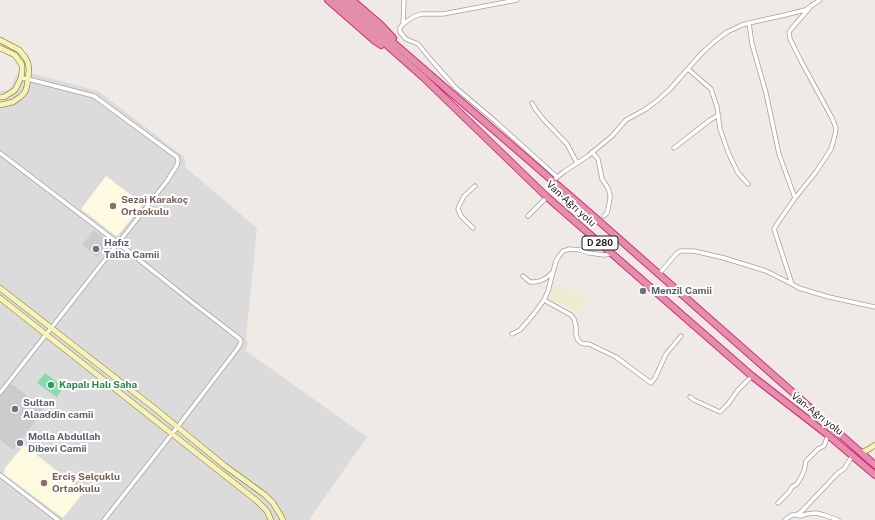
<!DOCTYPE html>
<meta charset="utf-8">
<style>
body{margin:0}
canvas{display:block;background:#efeae5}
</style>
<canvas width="875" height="520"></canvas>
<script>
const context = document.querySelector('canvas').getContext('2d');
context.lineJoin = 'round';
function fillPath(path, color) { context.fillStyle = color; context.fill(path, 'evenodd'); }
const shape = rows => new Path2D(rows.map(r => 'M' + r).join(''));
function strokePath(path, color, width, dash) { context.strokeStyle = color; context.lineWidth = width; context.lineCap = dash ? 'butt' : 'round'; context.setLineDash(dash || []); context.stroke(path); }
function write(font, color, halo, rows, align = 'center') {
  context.font = font + ' "Public Sans",sans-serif'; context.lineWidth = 4; context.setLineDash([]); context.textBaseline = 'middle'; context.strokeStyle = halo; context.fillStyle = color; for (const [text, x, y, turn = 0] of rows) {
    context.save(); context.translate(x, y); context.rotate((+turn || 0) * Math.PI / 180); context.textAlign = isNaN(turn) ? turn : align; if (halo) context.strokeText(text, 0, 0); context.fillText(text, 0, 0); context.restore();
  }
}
const residential = shape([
 [17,74,35,74,98,91,183,156,185,162,185,167,257,228,246,338,248,343,246,351,367,437,309,520,0,520,0,91,9,90]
]);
const education = shape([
 [106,176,143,204,119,234,116,236,81,209],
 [24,445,84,492,63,518,4,474,5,468]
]);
const religious = shape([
 [94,230,110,242,111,244,108,248,106,246,97,257,82,245],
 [12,384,42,408,42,413,13,450,0,440,0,396,9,385]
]);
const farmland = shape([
 [559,285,571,293,574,289,588,297,577,312,556,301,553,302,549,301,548,300,553,286,557,287]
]);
const pitch = shape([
 [45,373,64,387,57,397,37,383]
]);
const street = shape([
 [517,0,443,14,421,14,413,17,403,24,400,28,400,32,406,39,418,44,432,61,456,88,495,121,557,177],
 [749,23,785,15,805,10,820,0],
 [403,24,404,0],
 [688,69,711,89,717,107,720,129,728,152,738,173,748,184],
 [532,103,536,110,544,120,567,144,577,163],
 [674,148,710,120,719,115],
 [592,152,598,159,602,179,608,188,610,194,610,199,608,209,607,213,604,216],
 [0,153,118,243,192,302,240,339,241,342,238,348,172,434,104,520],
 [554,182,555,179,565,171,588,156,612,136,626,120,646,109,658,100,670,89,701,54,714,42,727,32,742,25,749,23,752,44,766,93,779,154,795,198,777,224,774,229,792,284,766,271,724,258,694,251,680,251,676,254,659,274],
 [795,198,816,172,831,149,835,135,836,128,832,118,801,61,790,39,789,32,793,27,812,5],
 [528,216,547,197],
 [473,228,461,216,458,209,459,206,464,196,475,186],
 [523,276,530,282,534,282,540,281,546,278,553,272],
 [792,284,799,288,812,292,829,297,875,307],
 [544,300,571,315,574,319,576,326,576,335,578,340,581,343,585,344,589,344,616,357,651,383,655,378,666,354,681,336],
 [512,334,520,330,533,315,544,300,548,291,556,261,559,256,563,251,570,249,580,250,589,253,604,255,612,254],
 [0,393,167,181,177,165,178,160,177,157,94,96,28,79,21,78],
 [690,397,694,400,720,412,728,404,738,390,752,376],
 [0,475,58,520],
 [778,503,789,492,792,487,797,484,800,479,804,471,806,461,818,449,824,446,828,435],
 [796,515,800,516,807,514,816,513,824,515,838,520],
 [785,520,792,515,796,515,801,512,838,473,844,469,852,456]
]);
const secondary = shape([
 [0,40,19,50,25,57,28,63,29,70,27,86,25,92,20,97,13,102,0,105],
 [0,48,15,55,22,65,22,71,21,78,15,90,4,97,0,97],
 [0,288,153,407,225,466,265,495,273,503,281,516,283,520],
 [0,298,257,501,267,511,271,520],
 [861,453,869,449,875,445]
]);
const highway = shape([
 [328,0,375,41,381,45],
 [336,0,423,77,547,197,752,376,828,435,875,475],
 [344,0,592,215,875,465],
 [352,0,381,25,393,38]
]);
const markers = [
 [113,206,4,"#8d6e63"],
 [96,249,4,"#6b7280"],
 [643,291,4,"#6b7280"],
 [51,385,4,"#2e9e5b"],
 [15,409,4,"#6b7280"],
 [20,443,4,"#6b7280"],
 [44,483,4,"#8d6e63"]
];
const shields = [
 [600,243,36]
];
const shieldNames = [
 ["D 280",600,243]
];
const educationNames = [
 ["Sezai Karakoç",121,200],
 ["Ortaokulu",121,212],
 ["Erciş Selçuklu",52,477],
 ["Ortaokulu",52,489]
];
const streetNames = [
 ["Van-Ağrı yolu",571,204,42],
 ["Van-Ağrı yolu",817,414,38]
];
const worshipNames = [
 ["Hafız",104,243],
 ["Talha Camii",104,255],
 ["Menzil Camii",651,291],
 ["Sultan",23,403],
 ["Alaaddin camii",23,415],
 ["Molla Abdullah",28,437],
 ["Dibevi Camii",28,449]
];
const leisureNames = [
 ["Kapalı Halı Saha",59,385]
];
fillPath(residential, '#dcdbdc');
fillPath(education, '#fefadf');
fillPath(religious, '#ccc');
fillPath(farmland, '#edebd1');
fillPath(pitch, '#86dbae');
strokePath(street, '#a2a2a2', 5);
strokePath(secondary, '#726f09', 6);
strokePath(highway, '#d42b7c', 8);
strokePath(street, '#fff', 3.5);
strokePath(secondary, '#f7f2bb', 5);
strokePath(highway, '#e38fab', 6);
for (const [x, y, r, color] of markers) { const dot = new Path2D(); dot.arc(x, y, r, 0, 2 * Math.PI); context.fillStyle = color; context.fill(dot); strokePath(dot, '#fff', 1.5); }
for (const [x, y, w] of shields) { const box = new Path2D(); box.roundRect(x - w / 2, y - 7, w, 14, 3); context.fillStyle = '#fff'; context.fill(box); strokePath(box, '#1e1e1e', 1); }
write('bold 9px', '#1e1e1e', null, shieldNames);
write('bold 10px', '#785e54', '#fff', educationNames, 'left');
write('10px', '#1e1e1e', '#fff', streetNames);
write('bold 10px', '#5b616d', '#fff', worshipNames, 'left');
write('bold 10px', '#27864d', '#fff', leisureNames, 'left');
</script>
